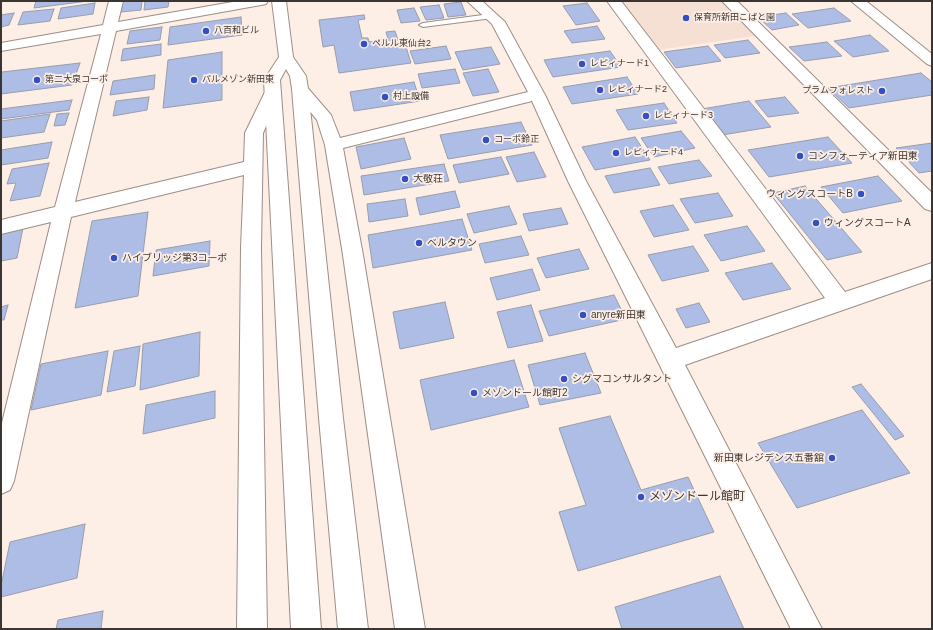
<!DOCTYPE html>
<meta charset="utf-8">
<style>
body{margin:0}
#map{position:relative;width:933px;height:630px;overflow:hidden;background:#fdeee6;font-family:Arial,sans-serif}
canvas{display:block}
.frame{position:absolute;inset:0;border:2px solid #3b3633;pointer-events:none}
</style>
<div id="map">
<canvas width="933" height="630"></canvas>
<div class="frame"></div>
</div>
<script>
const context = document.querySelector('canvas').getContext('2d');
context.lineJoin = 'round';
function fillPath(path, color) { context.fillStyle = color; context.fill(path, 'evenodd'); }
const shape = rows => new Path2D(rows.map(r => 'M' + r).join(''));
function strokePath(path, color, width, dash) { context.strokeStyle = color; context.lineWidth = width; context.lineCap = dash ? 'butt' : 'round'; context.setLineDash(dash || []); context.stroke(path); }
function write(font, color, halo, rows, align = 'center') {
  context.font = font + ' Arial,"Noto Sans JP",sans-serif'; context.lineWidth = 3.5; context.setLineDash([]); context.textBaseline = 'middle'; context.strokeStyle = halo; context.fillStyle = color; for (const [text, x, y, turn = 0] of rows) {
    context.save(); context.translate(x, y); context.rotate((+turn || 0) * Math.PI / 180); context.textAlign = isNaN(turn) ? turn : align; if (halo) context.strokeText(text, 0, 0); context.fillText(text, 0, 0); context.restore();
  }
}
const built = shape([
 [620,1,721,1,755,36,658,50]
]);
const building = shape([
 [36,1,88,1,34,8,36,1],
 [123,1,142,1,141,10,121,12,123,1],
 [145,1,169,1,168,7,144,10,145,1],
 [461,2,466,15,448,17,444,4,461,2],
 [95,3,93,14,58,19,61,8,95,3],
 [587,3,600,21,576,25,563,6,587,3],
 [439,5,444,18,426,20,420,7,439,5],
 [414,8,420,21,401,23,397,10,414,8],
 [834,8,851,21,808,28,792,14,834,8],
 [54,9,50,21,18,25,23,12,54,9],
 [14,13,9,25,1,27,1,15,14,13],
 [786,13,799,25,772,30,758,17,786,13],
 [364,15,365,19,358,20,362,38,368,38,369,42,388,39,386,32,395,31,398,40,404,40,411,63,339,73,334,45,323,47,319,20,364,15],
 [241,17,242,35,168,45,170,27,241,17],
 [597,26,605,39,572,43,564,31,597,26],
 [162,27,160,40,127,44,130,31,162,27],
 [870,35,889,51,853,57,834,41,870,35],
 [748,40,760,53,725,58,714,45,748,40],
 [827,42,842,56,804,61,789,47,827,42],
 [161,44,161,55,121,61,123,49,161,44],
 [446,46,451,59,415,64,410,51,446,46],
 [708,46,721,61,676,68,664,52,708,46],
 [491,47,500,64,463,70,455,52,491,47],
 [610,51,621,67,553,77,544,60,610,51],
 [222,52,222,100,163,108,168,60,222,52],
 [80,63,72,85,1,94,1,75,2,72,80,63],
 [455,69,460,83,422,88,418,74,455,69],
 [488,69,499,92,473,96,463,73,488,69],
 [921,73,932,82,932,95,849,108,828,88,921,73],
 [155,75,154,89,110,95,113,81,155,75],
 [627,77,638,94,572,104,563,87,627,77],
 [414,82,420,101,354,111,350,92,414,82],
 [149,97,147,110,113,116,116,101,149,97],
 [785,97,799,113,768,117,755,101,785,97],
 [72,100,69,110,1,119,1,109,72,100],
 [749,101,771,127,722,135,702,109,749,101],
 [664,103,677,123,628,130,616,110,664,103],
 [69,113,65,125,54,126,57,114,69,113],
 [50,114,44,132,1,138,1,121,50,114],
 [521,122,532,145,448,159,440,135,521,122],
 [681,131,695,148,654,157,641,138,681,131],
 [635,137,650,160,595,170,582,147,635,137],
 [828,137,852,163,769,177,748,150,828,137],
 [404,138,411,159,361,169,356,147,404,138],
 [52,142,48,158,1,165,1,150,52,142],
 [932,143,932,171,919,173,896,148,932,143],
 [534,152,546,177,517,182,506,157,534,152],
 [501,157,509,174,459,183,453,165,501,157],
 [699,160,712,176,669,184,658,167,699,160],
 [49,163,40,196,10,201,16,183,7,184,12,169,49,163],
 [444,164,449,181,364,195,361,176,444,164],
 [650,168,660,185,614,193,605,176,650,168],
 [878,176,902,201,843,213,821,187,878,176],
 [805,186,862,252,827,260,773,193,805,186],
 [455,191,460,207,420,215,416,198,455,191],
 [718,193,733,216,695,223,680,199,718,193],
 [405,199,408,216,369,222,367,204,405,199],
 [673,205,689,230,654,237,640,211,673,205],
 [509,206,517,224,474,233,467,214,509,206],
 [561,208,568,224,529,231,523,214,561,208],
 [148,212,138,296,75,308,92,221,148,212],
 [462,219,472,250,373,268,368,235,462,219],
 [747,226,765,251,721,261,704,235,747,226],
 [23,228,17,258,1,261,1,233,23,228],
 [521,236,529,255,485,263,479,244,521,236],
 [210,241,209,266,153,276,156,250,210,241],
 [693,246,709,271,662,281,648,255,693,246],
 [579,249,589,269,546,278,537,258,579,249],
 [772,263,791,289,743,300,725,273,772,263],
 [532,269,540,290,497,300,490,278,532,269],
 [614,295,626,319,549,336,539,311,614,295],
 [445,302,454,338,400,349,393,312,445,302],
 [699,303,710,322,686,328,676,309,699,303],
 [8,305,4,320,1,320,1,307,8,305],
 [531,305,543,341,508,348,497,312,531,305],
 [200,332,199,376,140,390,143,344,200,332],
 [140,346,135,386,107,392,114,351,140,346],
 [108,351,101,395,31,410,41,364,108,351],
 [585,353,601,393,540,405,528,365,585,353],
 [514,360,529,407,431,430,420,380,514,360],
 [861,384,904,436,895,440,852,387,861,384],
 [215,391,215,418,143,434,146,405,215,391],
 [862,410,910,473,797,508,758,443,862,410],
 [610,416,641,490,688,477,714,532,578,571,559,512,586,505,559,428,610,416],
 [85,524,77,578,1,597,1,586,10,542,85,524],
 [720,576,744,629,622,629,615,607,720,576],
 [103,611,101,629,56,629,58,620,103,611]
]);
const service = shape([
 [490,14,493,14,493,18,423,27,419,25,423,23,490,14]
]);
const minor = shape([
 [109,1,123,1,118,22,238,1,268,1,266,4,261,5,116,31,75,202,244,162,245,133,265,92,267,89,273,87,279,89,281,92,263,133,261,248,267,629,237,629,241,248,244,175,71,217,14,481,10,490,1,494,1,427,51,222,1,234,1,220,55,207,101,34,1,51,1,43,103,25,109,1],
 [467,1,482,1,505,22,545,95,586,181,676,348,825,298,607,1,621,1,845,292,932,263,932,279,685,365,822,629,791,629,568,181,532,101,343,148,363,255,425,629,395,629,343,255,325,145,317,120,292,89,294,86,300,84,306,86,331,115,340,138,528,92,492,24,467,1],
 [722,1,737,1,932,193,932,211,925,209,722,1],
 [851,1,866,1,932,54,932,66,927,64,851,1]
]);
const tertiary = shape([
 [272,1,286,1,293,57,306,76,308,89,343,418,368,629,338,629,319,418,292,89,290,76,286,69,280,80,321,629,291,629,264,80,279,57,272,1]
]);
const markers = [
 [686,18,4,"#3250c1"],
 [206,31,4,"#3250c1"],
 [364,44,4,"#3250c1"],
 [582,64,4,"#3250c1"],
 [37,80,4,"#3250c1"],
 [194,80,4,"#3250c1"],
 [600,90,4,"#3250c1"],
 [882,91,4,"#3250c1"],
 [385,97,4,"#3250c1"],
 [646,116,4,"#3250c1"],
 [486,140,4,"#3250c1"],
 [616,153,4,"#3250c1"],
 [800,156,4,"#3250c1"],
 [405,179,4,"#3250c1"],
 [861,194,4,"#3250c1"],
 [816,223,4,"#3250c1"],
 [419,243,4,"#3250c1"],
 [114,258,4,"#3250c1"],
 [583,315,4,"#3250c1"],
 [564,379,4,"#3250c1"],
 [474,393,4,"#3250c1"],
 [832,458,4,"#3250c1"],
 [641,497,4,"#3250c1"]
];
const farPoinames = [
 ["保育所新田こばと園",694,18],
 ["八百和ビル",214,31],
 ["ペルル東仙台2",372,44],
 ["レピィナード1",590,64],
 ["第二大泉コーポ",45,80],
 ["パルメゾン新田東",202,80],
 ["レピィナード2",608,90],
 ["プラムフォレスト",874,91,"right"],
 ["村上設備",393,97],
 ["レピィナード3",654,116],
 ["コーポ鈴正",494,140],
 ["レピィナード4",624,153]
];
const poiNames = [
 ["コンフォーティア新田東",808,156],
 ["大敬荘",413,179],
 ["ウィングスコートB",853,194,"right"],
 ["ウィングスコートA",824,223],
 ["ベルタウン",427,243],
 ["ハイブリッジ第3コーポ",122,258],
 ["anyre新田東",591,315],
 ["シグマコンサルタント",572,379],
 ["メゾンドール館町2",482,393],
 ["新田東レジデンス五番舘",824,458,"right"]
];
const nearPoinames = [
 ["メゾンドール館町",649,497]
];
fillPath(built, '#f6e0d4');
fillPath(building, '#adbde6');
strokePath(building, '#989daa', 1);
strokePath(service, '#9c8e87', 2);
strokePath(minor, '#9c8e87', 2);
strokePath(tertiary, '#9c8e87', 2);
fillPath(service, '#fff');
fillPath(minor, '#fff');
fillPath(tertiary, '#fff');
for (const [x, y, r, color] of markers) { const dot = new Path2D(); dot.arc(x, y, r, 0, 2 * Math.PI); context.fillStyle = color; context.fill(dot); strokePath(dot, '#fdeee6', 1.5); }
write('9px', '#3b3633', '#fdeee6', farPoinames, 'left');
write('10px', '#3b3633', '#fdeee6', poiNames, 'left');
write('12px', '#3b3633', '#fdeee6', nearPoinames, 'left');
</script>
